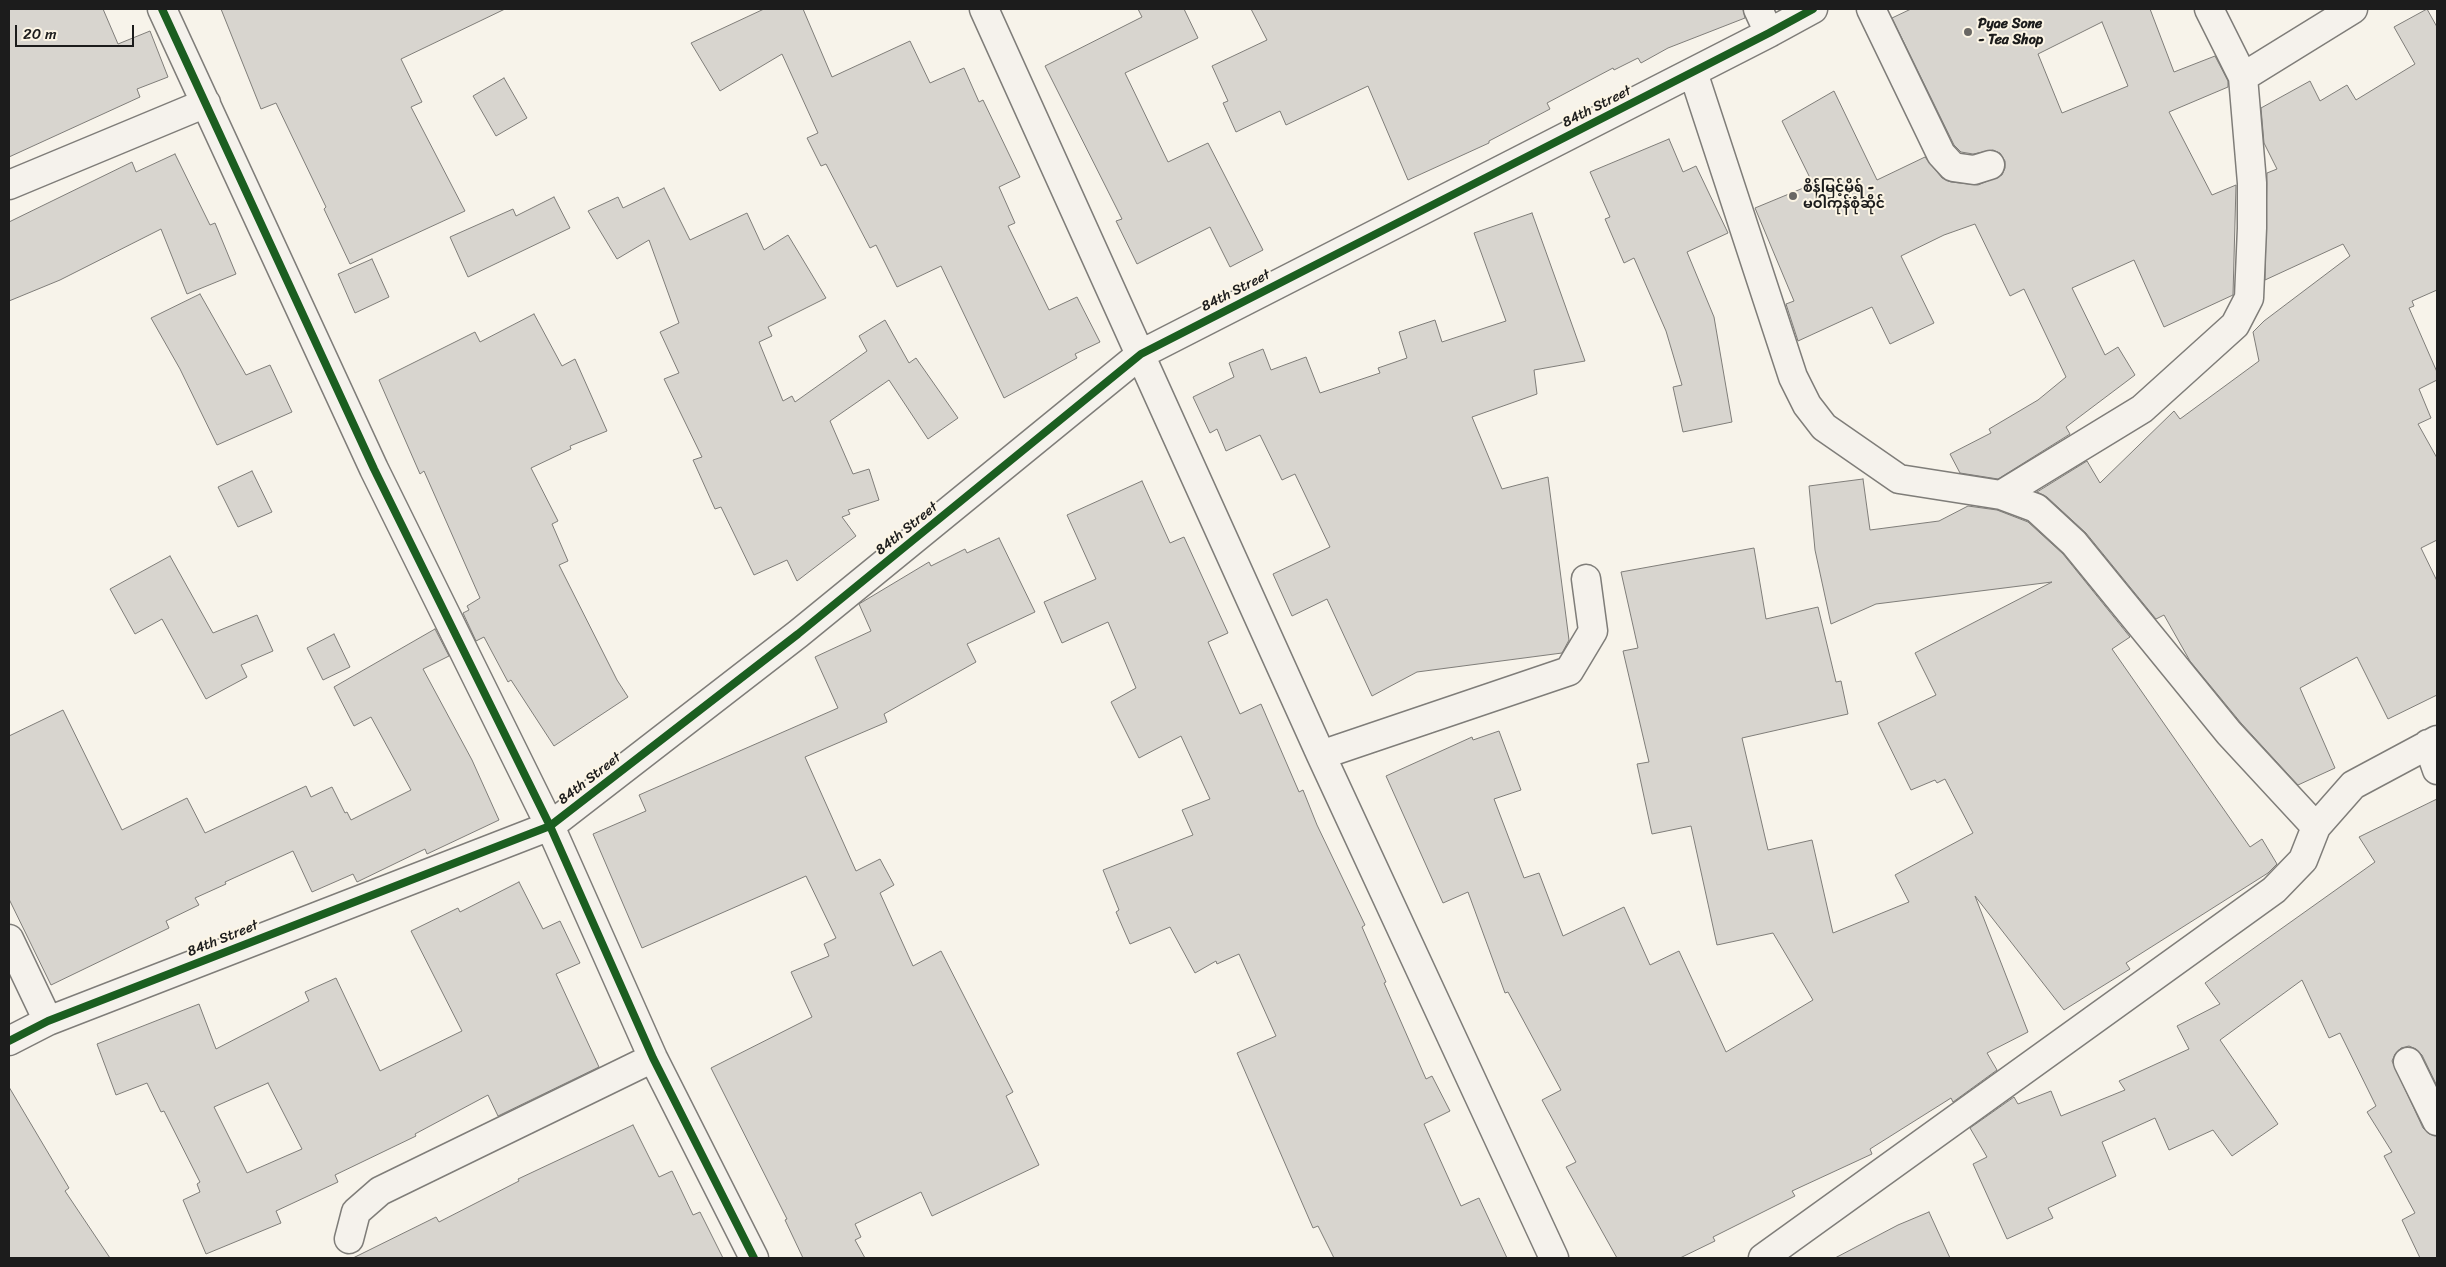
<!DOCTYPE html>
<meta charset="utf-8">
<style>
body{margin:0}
#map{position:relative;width:2446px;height:1267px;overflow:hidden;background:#f7f3ea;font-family:Sriracha,sans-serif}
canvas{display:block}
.frame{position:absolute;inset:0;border:10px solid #1c1c1c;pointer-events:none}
.scale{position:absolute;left:15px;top:25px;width:119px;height:22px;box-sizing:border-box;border:2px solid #1c1c1c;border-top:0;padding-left:6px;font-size:15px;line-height:18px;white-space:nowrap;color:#1c1c1c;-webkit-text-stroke:4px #fcf5e5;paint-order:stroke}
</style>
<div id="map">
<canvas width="2446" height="1267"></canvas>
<div class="frame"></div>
<div class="scale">20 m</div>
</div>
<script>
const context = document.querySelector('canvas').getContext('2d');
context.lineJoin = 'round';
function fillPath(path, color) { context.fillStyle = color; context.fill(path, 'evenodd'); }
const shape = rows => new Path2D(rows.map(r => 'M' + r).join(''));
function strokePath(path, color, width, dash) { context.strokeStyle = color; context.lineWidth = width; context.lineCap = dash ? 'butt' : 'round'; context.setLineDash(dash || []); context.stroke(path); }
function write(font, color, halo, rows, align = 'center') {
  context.font = font + ' Sriracha,"Noto Sans Myanmar",sans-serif'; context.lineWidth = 4; context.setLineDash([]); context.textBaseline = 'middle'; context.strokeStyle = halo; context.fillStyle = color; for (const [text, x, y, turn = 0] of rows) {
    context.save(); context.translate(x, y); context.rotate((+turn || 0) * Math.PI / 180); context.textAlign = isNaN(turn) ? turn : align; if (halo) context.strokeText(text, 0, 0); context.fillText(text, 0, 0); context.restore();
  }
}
const building = shape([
 [9,9,103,9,118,44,150,31,168,77,137,89,140,97,9,157,9,9],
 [221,9,505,9,401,59,422,102,411,107,465,211,350,264,324,209,326,207,276,103,261,109,221,9],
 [764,9,803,9,832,77,910,41,930,83,964,68,979,102,983,100,1020,177,999,187,1015,223,1008,226,1049,310,1077,297,1100,342,1075,354,1077,358,1004,398,941,266,897,287,876,245,870,248,826,164,821,166,807,138,818,133,782,54,720,91,691,43,764,9],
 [1138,9,1184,9,1198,38,1125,73,1168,162,1208,143,1263,250,1230,267,1210,227,1137,264,1116,221,1122,219,1045,66,1142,17,1138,9],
 [1251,9,1743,9,1745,18,1668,48,1641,63,1638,58,1614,70,1613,68,1547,103,1550,109,1489,141,1489,143,1408,180,1368,86,1286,125,1280,111,1236,132,1223,103,1228,101,1212,66,1267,40,1251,9],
 [1911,9,2150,9,2174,72,2215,56,2228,81,2228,87,2169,112,2212,195,2236,185,2233,295,2164,327,2134,260,2072,288,2105,355,2118,347,2135,375,2066,427,2070,434,1998,479,1960,473,1950,454,1991,433,1989,429,2038,400,2066,377,2024,289,2010,296,1975,224,1944,235,1901,256,1934,323,1890,344,1872,307,1798,341,1786,304,1794,301,1755,208,1813,184,1782,121,1834,91,1877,180,1925,157,1942,178,1951,182,1978,185,2002,175,2005,168,2005,161,2000,153,1993,150,1973,154,1961,152,1954,145,1892,18,1911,9],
 [2102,22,2128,86,2062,113,2038,54,2102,22],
 [2427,9,2437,27,2437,290,2412,301,2414,306,2409,308,2437,372,2437,380,2419,389,2431,418,2418,424,2437,458,2437,540,2421,548,2437,581,2437,695,2388,719,2357,657,2300,688,2335,768,2298,785,2241,723,2190,661,2164,615,2156,619,2086,533,2047,497,2037,492,2087,461,2100,483,2174,411,2180,419,2259,361,2253,332,2264,321,2350,256,2343,244,2265,280,2267,173,2277,169,2264,143,2261,108,2310,81,2320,101,2347,85,2356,100,2415,64,2394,27,2427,9],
 [504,78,527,118,496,136,473,96,504,78],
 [1669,139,1683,172,1696,166,1728,233,1687,252,1714,317,1732,422,1683,432,1673,387,1682,385,1666,331,1634,258,1624,263,1605,219,1610,217,1590,172,1669,139],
 [175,154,210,225,215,223,236,274,187,294,161,229,60,280,9,301,9,222,132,162,136,172,175,154],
 [664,188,690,240,747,213,764,250,788,235,826,298,768,327,772,336,759,342,783,401,792,396,795,402,867,351,859,336,885,320,909,363,916,358,958,418,928,439,889,380,830,421,853,474,869,469,879,500,848,510,850,514,842,517,856,536,797,581,787,560,754,575,721,507,715,509,693,460,702,457,664,379,679,373,660,332,679,323,649,240,617,259,588,211,618,197,623,208,664,188],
 [554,197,570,228,468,277,450,237,513,209,516,216,554,197],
 [1532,213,1585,361,1534,370,1537,394,1472,417,1502,489,1548,477,1569,640,1562,653,1417,672,1372,696,1327,599,1292,616,1273,574,1330,547,1295,474,1282,480,1260,435,1226,451,1217,429,1210,433,1193,397,1234,377,1229,363,1263,349,1271,370,1306,357,1320,393,1380,373,1378,368,1407,358,1399,332,1435,320,1442,342,1506,321,1474,233,1532,213],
 [372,259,389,297,355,313,338,274,372,259],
 [200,294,246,375,270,365,292,412,217,445,180,369,151,318,200,294],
 [534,314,562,366,575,359,607,431,570,446,571,449,531,468,558,521,552,524,568,561,559,565,617,680,628,697,554,746,511,680,508,682,484,637,476,641,463,613,469,610,467,606,480,598,424,471,420,474,379,380,475,332,480,342,534,314],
 [252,471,272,512,238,527,218,487,252,471],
 [1863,479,1870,530,1939,521,1968,506,1997,510,2028,522,2063,554,2130,637,2112,649,2250,847,2262,839,2277,864,2268,873,2126,963,2130,969,2064,1010,1975,896,2028,1032,1987,1053,1997,1070,1953,1102,1951,1098,1870,1149,1872,1154,1792,1191,1795,1196,1713,1237,1715,1241,1680,1258,1617,1258,1566,1167,1576,1162,1542,1100,1561,1090,1508,992,1505,993,1468,892,1443,903,1386,776,1472,737,1473,740,1499,731,1521,790,1494,799,1524,878,1539,873,1563,936,1624,907,1650,965,1679,951,1726,1052,1813,1000,1773,933,1717,945,1691,826,1652,834,1637,764,1649,762,1623,651,1638,648,1621,572,1754,548,1766,619,1818,607,1836,682,1841,681,1848,714,1742,738,1768,850,1812,840,1833,933,1909,902,1895,875,1973,833,1945,779,1937,783,1935,780,1911,790,1878,723,1936,695,1915,653,2052,582,1876,604,1831,624,1815,550,1809,486,1863,479],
 [1142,481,1170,543,1184,537,1228,633,1208,642,1240,714,1261,704,1299,792,1303,790,1317,825,1365,925,1362,927,1386,982,1384,983,1426,1079,1432,1076,1450,1111,1424,1124,1461,1206,1479,1198,1507,1258,1334,1258,1318,1226,1313,1228,1237,1053,1276,1036,1239,954,1217,964,1216,961,1195,973,1170,927,1130,944,1116,912,1119,910,1103,870,1193,835,1182,810,1210,799,1181,736,1139,758,1111,702,1136,688,1108,622,1062,643,1044,602,1096,579,1067,515,1142,481],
 [999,538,1035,612,967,644,976,662,884,714,887,722,805,757,856,871,880,859,894,885,880,893,913,966,941,951,1013,1092,1006,1096,1039,1165,932,1216,921,1192,855,1224,861,1237,855,1240,865,1258,803,1258,785,1220,787,1219,711,1068,812,1017,791,972,829,956,824,944,836,938,806,876,642,948,593,834,646,811,639,795,838,708,815,657,871,631,859,604,929,562,931,566,965,549,967,553,999,538],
 [170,556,213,633,257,615,273,651,241,665,247,677,206,699,162,619,135,634,110,589,170,556],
 [435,629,449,656,423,669,472,760,499,820,427,854,425,849,357,882,353,874,312,892,293,851,225,882,226,884,195,898,199,905,166,921,169,928,51,985,9,899,9,736,63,710,122,830,187,798,205,833,306,786,311,797,332,787,345,813,347,812,351,820,411,790,371,717,354,726,334,687,435,629],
 [334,634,350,667,323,680,307,648,334,634],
 [2437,799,2437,1086,2422,1055,2416,1049,2409,1046,2401,1048,2395,1054,2392,1061,2423,1128,2429,1134,2437,1136,2437,1258,2420,1258,2402,1220,2415,1213,2384,1156,2392,1152,2367,1112,2376,1106,2340,1033,2329,1038,2302,980,2220,1040,2278,1124,2232,1156,2213,1130,2169,1150,2155,1118,2102,1142,2116,1176,2048,1208,2053,1218,2007,1239,1973,1164,1987,1157,1970,1128,2014,1097,2018,1104,2051,1091,2061,1116,2125,1090,2119,1081,2189,1049,2177,1026,2220,1004,2205,983,2375,862,2359,837,2437,799],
 [519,882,543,929,560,921,580,963,556,974,599,1067,498,1116,488,1095,415,1134,416,1136,335,1175,338,1182,276,1211,281,1223,206,1254,183,1200,200,1192,197,1184,200,1182,164,1111,161,1112,147,1083,116,1095,97,1044,199,1004,216,1049,309,1001,305,992,336,978,380,1071,462,1031,411,931,458,908,460,912,519,882],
 [268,1083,302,1149,247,1173,214,1107,268,1083],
 [9,1087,69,1188,65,1191,110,1258,9,1258,9,1087],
 [633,1125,659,1177,672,1171,693,1215,700,1212,723,1258,353,1258,436,1217,439,1222,519,1181,518,1179,633,1125],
 [1929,1212,1950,1258,1835,1258,1898,1225,1929,1212]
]);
const minor = shape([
 [162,9,374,469,550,826,653,1058,754,1258],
 [984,9,1321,755,1554,1258],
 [1758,9,1769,33],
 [1871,9,1941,154,1953,167,1974,170,1990,165],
 [2209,9,2243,77,2353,9],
 [1693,72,1793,377,1807,405,1824,427,1899,479,2001,495,2036,508,2074,543,2229,733,2316,827],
 [9,185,206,103],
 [2001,495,2142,409,2235,325,2249,298,2252,228,2252,183,2243,77],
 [2428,744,2437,770],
 [1321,755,1569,671,1593,631,1586,579],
 [9,939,48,1021],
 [9,1041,48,1021,550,826,798,634,1141,354,1769,33,1813,9],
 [2408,1062,2437,1121],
 [349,1239,356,1212,380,1191,653,1058],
 [1763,1258,2274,890,2303,860,2316,827,2353,785,2437,740]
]);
const cycleway = shape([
 [162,9,374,469,550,826,653,1058,754,1258],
 [9,1041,48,1021,550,826,798,634,1141,354,1769,33,1813,9]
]);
const markers = [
 [1968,32,5,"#696764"],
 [1793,196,5,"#696764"]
];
const poiNames = [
 ["Pyae Sone",1978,24],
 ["- Tea Shop",1978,40],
 ["စိန်မြင့်မိုရ် -",1803,188],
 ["မဝါကုန်စုံဆိုင်",1803,204]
];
const streetNames = [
 ["84th Street",1597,107,-27],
 ["84th Street",1236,291,-27],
 ["84th Street",907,529,-39],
 ["84th Street",590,779,-38],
 ["84th Street",223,939,-22]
];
fillPath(building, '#d8d5cf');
strokePath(building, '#7f7d79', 1);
strokePath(minor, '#7f7d79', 31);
strokePath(minor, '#f5f2ec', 28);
strokePath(cycleway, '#1b5e20', 8);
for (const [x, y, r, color] of markers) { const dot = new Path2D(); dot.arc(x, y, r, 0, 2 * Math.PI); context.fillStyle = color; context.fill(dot); strokePath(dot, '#fcf5e5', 2); }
write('bold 14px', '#1c1c1c', '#fcf5e5', poiNames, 'left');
write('14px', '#1c1c1c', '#fcf5e5', streetNames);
</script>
